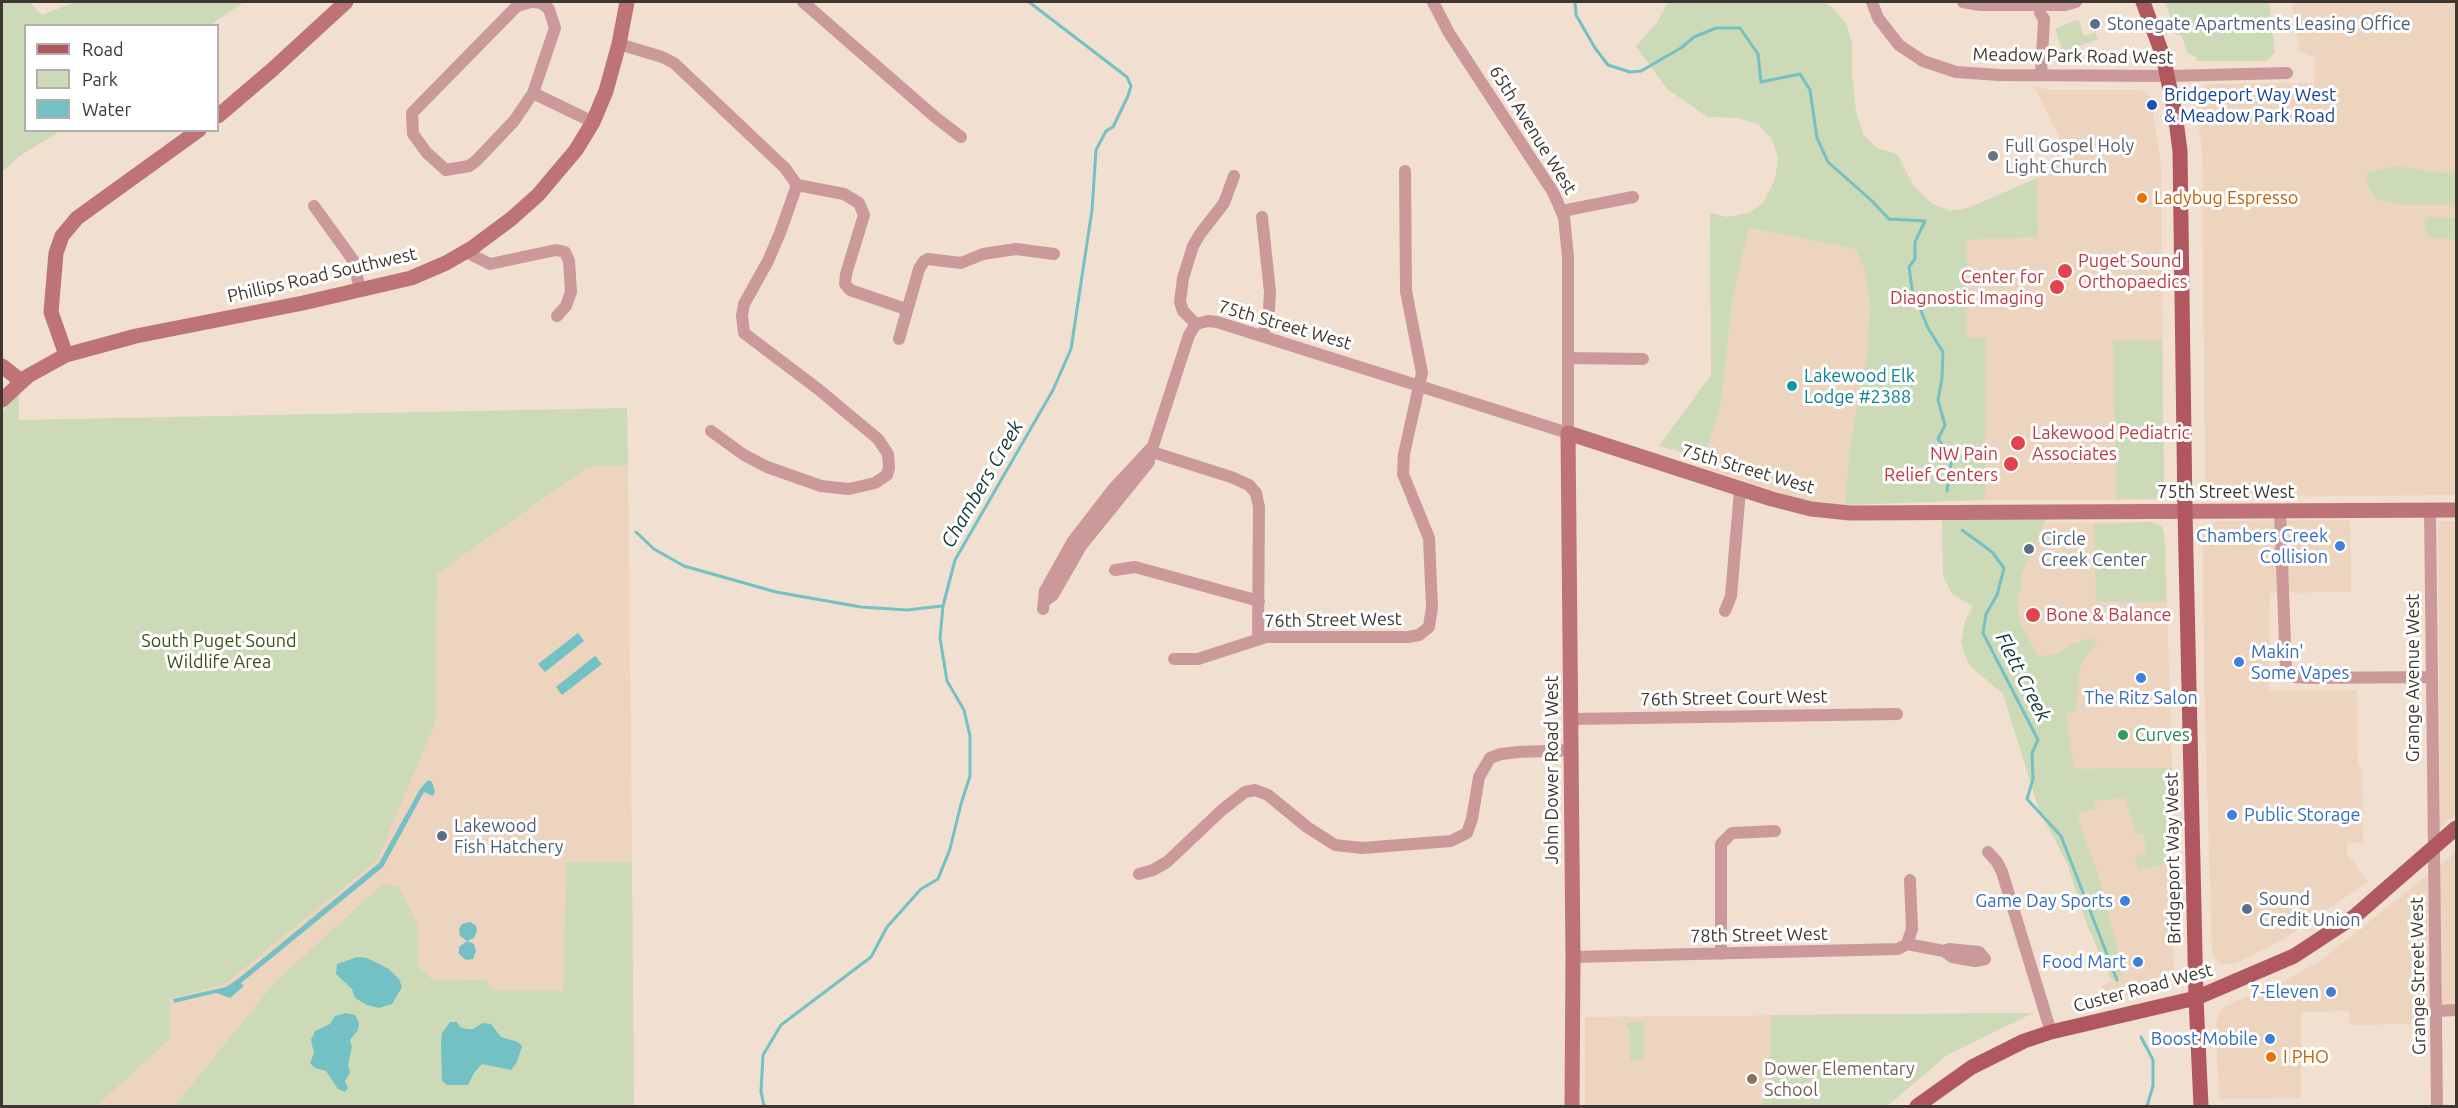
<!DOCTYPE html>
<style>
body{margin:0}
#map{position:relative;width:2458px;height:1108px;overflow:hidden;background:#f1dfcf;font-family:Ubuntu,sans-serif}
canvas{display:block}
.frame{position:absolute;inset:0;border:3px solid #3e3731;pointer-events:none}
.legend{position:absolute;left:24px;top:24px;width:195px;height:108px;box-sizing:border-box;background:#fff;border:2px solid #b2afad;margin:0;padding:8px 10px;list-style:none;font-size:18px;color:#3e3731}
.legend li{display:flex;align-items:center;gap:12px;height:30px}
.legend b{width:30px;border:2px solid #b2afad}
</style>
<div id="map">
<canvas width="2458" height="1108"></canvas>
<div class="frame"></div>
<ul class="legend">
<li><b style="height:8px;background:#b1575f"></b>Road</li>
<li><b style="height:16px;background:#cddab7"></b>Park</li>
<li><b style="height:16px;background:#73c1c4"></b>Water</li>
</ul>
</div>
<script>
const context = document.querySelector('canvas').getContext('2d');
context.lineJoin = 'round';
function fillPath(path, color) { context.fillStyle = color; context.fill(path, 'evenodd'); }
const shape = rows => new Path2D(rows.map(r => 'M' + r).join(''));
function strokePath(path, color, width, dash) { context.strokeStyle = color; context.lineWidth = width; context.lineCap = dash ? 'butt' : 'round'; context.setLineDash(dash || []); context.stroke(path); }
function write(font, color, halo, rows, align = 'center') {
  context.font = font + ' Ubuntu,sans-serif'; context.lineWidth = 6; context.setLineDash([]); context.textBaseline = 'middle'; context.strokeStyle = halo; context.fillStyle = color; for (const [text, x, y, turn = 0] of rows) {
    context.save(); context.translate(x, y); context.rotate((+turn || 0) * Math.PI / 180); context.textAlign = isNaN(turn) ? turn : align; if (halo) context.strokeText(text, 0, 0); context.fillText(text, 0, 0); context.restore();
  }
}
const built = shape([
 [2292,2,2456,2,2456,495,2228,497,2220,495,2211,489,2205,480,2202,151,2195,99,2206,85,2211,84,2314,83,2315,58,2299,51],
 [2034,86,2050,90,2139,90,2147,93,2151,98,2161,166,2164,489,2159,498,2154,500,1985,500,1985,338,1967,338,1967,240,2038,237,2037,178,2069,157],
 [1749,228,1856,249,1865,270,1870,305,1867,353,1849,452,1845,505,1807,501,1702,467,1722,398,1732,301],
 [628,465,632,862,566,863,563,991,492,991,486,980,432,979,418,966,418,925,275,982,174,1106,97,1106,170,1039,170,999,223,985,436,721,437,574,588,467],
 [2350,520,2351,592,2270,593,2269,691,2357,690,2358,766,2362,767,2363,843,2347,843,2347,853,2368,882,2284,939,2234,964,2221,964,2217,961,2212,953,2204,679,2203,532,2216,521],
 [2438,521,2456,521,2456,814,2440,828],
 [2151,522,2162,527,2165,540,2172,768,2174,977,2165,987,2101,1001,2102,986,2121,975,2120,958,2078,845,1995,524],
 [2456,852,2456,1006,2419,1007,2419,1024,2350,1025,2349,1011,2301,1012,2301,1098,2219,1099,2216,1020,2224,1007,2285,980,2320,961],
 [2033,1013,1947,1055,1887,1106,1585,1106,1585,1017]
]);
const green = shape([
 [2,2,30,2,42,15,75,2,244,2,210,25,26,26,26,130,60,131,18,157,2,172],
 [1668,2,1824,2,1832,7,1847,25,1852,44,1852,75,1856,112,1863,134,1877,148,1897,154,1913,185,1931,203,1950,211,1968,208,2037,178,2038,237,1967,240,1967,338,1985,338,1985,500,1845,505,1849,452,1867,353,1870,305,1865,270,1856,249,1749,228,1732,301,1722,398,1705,458,1659,446,1711,375,1710,213,1727,217,1748,213,1763,203,1775,179,1778,157,1772,139,1758,124,1738,118,1708,117,1667,89,1636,46,1656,24],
 [2165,2,2269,2,2275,53,2266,61,2196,61,2197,58,2188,53,2181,35,2177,36],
 [2076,20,2079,21,2084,36,2095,32,2098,39,2063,52,2055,29],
 [2398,166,2437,173,2456,173,2456,205,2400,205,2375,199,2367,183,2367,172],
 [2429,217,2456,218,2456,240,2428,237,2424,226,2425,219],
 [2113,340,2162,341,2164,489,2156,498,2116,499],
 [19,390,19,420,627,408,628,465,588,467,437,574,436,721,377,860,223,985,170,999,170,1039,97,1106,2,1106,2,412],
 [2047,517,2021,575,2022,586,2016,601,2021,624,2038,657,2057,654,2072,644,2092,638,2097,645,2089,651,2080,667,2076,711,2066,714,2074,769,2172,768,2172,862,2138,870,2135,857,2147,853,2143,834,2136,835,2125,798,2095,801,2095,810,2078,813,2079,822,2099,877,2120,958,2121,975,2112,981,2087,925,2067,863,2039,810,2003,694,1969,665,1961,643,1965,621,1973,606,1953,595,1943,576,1942,520],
 [2151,522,2162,527,2164,532,2166,602,2096,602,2094,524],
 [566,862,632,862,634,1106,174,1106,275,982,383,884,399,887,418,925,418,966,432,979,486,980,493,991,563,991],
 [2033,1013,1947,1055,1887,1106,1760,1106,1770,1086,1771,1015],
 [1627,1022,1644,1022,1644,1059,1630,1060,1630,1029,1627,1029]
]);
const water = shape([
 [578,633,584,641,545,672,538,664],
 [595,656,602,664,562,695,556,687],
 [428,780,432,782,435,792,433,796,424,792,383,867,241,983,244,986,230,998,216,993,174,1003,173,999,226,987,238,979,379,863,420,789],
 [470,922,476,926,477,931,474,938,467,941,474,944,476,951,473,959,466,960,459,954,459,947,467,941,460,936,459,929,462,924],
 [357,957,367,958,389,969,399,979,402,987,392,1004,379,1008,367,1005,355,998,352,989,336,974,337,964],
 [346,1013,355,1015,359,1023,358,1030,350,1040,352,1047,348,1065,350,1073,345,1081,348,1088,345,1092,338,1089,326,1071,315,1068,310,1063,314,1053,311,1040,315,1031,330,1024,335,1016],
 [450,1022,457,1022,460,1027,467,1029,473,1029,483,1023,491,1024,501,1037,518,1042,522,1046,517,1062,511,1070,482,1064,474,1073,468,1085,447,1085,442,1081,441,1044,442,1033]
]);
const stream = shape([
 [1575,2,1576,15,1595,48,1608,65,1630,72,1641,71,1681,48,1694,37,1716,28,1740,28,1758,54,1761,82,1800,74,1810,90,1817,138,1828,162,1872,201,1889,219,1925,221,1915,242,1915,259,1909,267,1912,289,1928,328,1943,352,1942,378,1938,400,1945,425,1938,439,1952,457,1947,491],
 [1962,530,1992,552,2004,568,1997,595,1986,614,1983,633,2038,740,2032,753,2033,779,2027,799,2061,836,2117,980],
 [636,532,654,549,684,566,776,592,861,607,907,610,942,606],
 [2141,1037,2153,1060,2153,1086,2147,1106],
 [764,1106,761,1092,763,1055,781,1025,871,957,887,927,921,889,938,879,950,849,961,804,970,776,970,736,964,710,947,681,940,638,943,606,955,560,1053,390,1071,349,1092,210,1096,150,1106,131,1113,127,1128,96,1131,86,1127,77,1029,2]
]);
const street = shape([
 [531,2,517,6,412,113,413,134,427,153,446,170,469,166,476,161,514,121,533,93,555,28,549,9,541,3,534,2],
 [803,2,935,117,961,137],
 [1872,2,1878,18,1899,45,1923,61,1956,72,1999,75,2168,76,2287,73],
 [1963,2,1980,5,2065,5,2076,2],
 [2040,13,2044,19,2041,74],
 [619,44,662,57,674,63,785,168,797,185,844,194,859,203,864,215,846,274,845,284,850,290,906,309],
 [533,93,593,122],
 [314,206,353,260,360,289],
 [1562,211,1633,197],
 [1262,217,1270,292,1269,310,1263,336],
 [466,252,490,264,556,250,565,252,569,261,571,292,566,306,557,316],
 [1196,324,1208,321,1217,322,1568,433,1568,257,1564,217,1553,192,1449,33,1433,2],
 [1196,324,1183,311,1180,302,1183,278,1193,246,1200,234,1224,203,1234,176],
 [899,339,919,269,924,261,928,259,961,263,983,254,1016,249,1054,254],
 [1569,358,1643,359],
 [711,431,744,455,767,467,821,486,849,489,875,483,887,475,889,468,888,454,878,439,818,389,744,333,742,316,744,304,768,261,780,233,797,185],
 [1149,451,1231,477,1249,485,1256,493,1259,507,1258,639],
 [2430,510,2437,1106],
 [2280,512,2286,669,2295,677,2311,678,2431,677],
 [1115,570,1135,567,1259,601],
 [1046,600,1053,595,1081,546,1149,462,1149,451],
 [1043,609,1045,591,1073,541,1114,488,1153,446,1189,335,1196,324],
 [1725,611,1731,596,1740,490],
 [1174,659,1198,659,1266,637,1408,637,1419,635,1429,627,1432,607,1429,538,1403,474,1404,454,1422,373,1406,291,1405,171],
 [1572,719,1897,714],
 [1988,852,1997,862,2002,872,2051,1032],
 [1139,874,1153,870,1167,862,1222,810,1245,792,1255,790,1268,795,1307,827,1335,845,1362,848,1451,841,1467,833,1472,819,1479,777,1490,758,1501,754,1518,752,1572,750],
 [1907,944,1912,929,1910,880],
 [1721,954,1721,844,1732,833,1775,831],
 [1573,957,1898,949,1907,944,1944,951,1949,949,1979,952,1985,959,1975,961,1952,957,1944,951],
 [2437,1011,2456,1010]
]);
const secondary = shape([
 [218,116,273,69,346,2],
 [66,355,51,312,56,253,62,236,77,218,199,130],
 [2,366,21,381],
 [2,400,28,376,66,355,136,336,303,303,411,278,446,263,472,248,511,219,538,195,576,150,593,122,606,91,619,44,627,2],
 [1572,1106,1573,957,1568,433,1772,499,1811,509,1850,513,2456,510]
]);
const primary = shape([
 [2143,2,2163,56,2175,113,2180,151,2185,511,2196,998,2201,1106],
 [1917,1106,1972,1067,2024,1041,2051,1032,2196,998,2294,956,2355,916,2456,828]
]);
const markers = [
 [2095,24,6,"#5c6f8a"],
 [2152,105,6,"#1a4fb4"],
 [1993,156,6,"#6b7280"],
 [2142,198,6,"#e8710a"],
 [2065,271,8,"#e0444e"],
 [2057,287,8,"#e0444e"],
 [1792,386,6,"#0f9aa8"],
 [2018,443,8,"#e0444e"],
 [2011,464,8,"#e0444e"],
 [2340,546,6,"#3f7fe0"],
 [2029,549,6,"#5c6f8a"],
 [2033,615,8,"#e0444e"],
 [2239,662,6,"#3f7fe0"],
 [2141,678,6,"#3f7fe0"],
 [2123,735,6,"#2e9e5b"],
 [2232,815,6,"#3f7fe0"],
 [442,836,6,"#5c6f8a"],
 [2125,901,6,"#3f7fe0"],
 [2247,909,6,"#5c6f8a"],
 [2138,962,6,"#3f7fe0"],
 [2331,992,6,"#3f7fe0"],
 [2270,1039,6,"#3f7fe0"],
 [2271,1057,6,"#e8710a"],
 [1752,1079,6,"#8d6e63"]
];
const serviceNames = [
 ["Stonegate Apartments Leasing Office",2107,24],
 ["Circle",2041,539],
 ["Creek Center",2041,560],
 ["Lakewood",454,826],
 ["Fish Hatchery",454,847],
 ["Sound",2259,899],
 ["Credit Union",2259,920]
];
const streetNames = [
 ["Meadow Park Road West",2073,56,1],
 ["65th Avenue West",1533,130,58],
 ["Phillips Road Southwest",322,275,-13],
 ["75th Street West",1285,325,16],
 ["75th Street West",1748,469,16],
 ["75th Street West",2226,492],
 ["76th Street West",1333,620,-1],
 ["Grange Avenue West",2413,678,-90],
 ["76th Street Court West",1734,698,-1],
 ["John Dower Road West",1552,770,-90],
 ["Bridgeport Way West",2173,858,-91],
 ["78th Street West",1759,935,-1],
 ["Grange Street West",2418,976,-91],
 ["Custer Road West",2143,988,-15]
];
const transitNames = [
 ["Bridgeport Way West",2164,95],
 ["& Meadow Park Road",2164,116]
];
const worshipNames = [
 ["Full Gospel Holy",2005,146],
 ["Light Church",2005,167]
];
const foodNames = [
 ["Ladybug Espresso",2154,198],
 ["I PHO",2283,1057]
];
const healthNames = [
 ["Puget Sound",2078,261],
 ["Orthopaedics",2078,282],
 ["Center for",2044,277,"right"],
 ["Diagnostic Imaging",2044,298,"right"],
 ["Lakewood Pediatric",2032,433],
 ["Associates",2032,454],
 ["NW Pain",1998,454,"right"],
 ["Relief Centers",1998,475,"right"],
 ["Bone & Balance",2046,615]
];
const cultureNames = [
 ["Lakewood Elk",1804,376],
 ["Lodge #2388",1804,397]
];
const shopNames = [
 ["Chambers Creek",2328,536],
 ["Collision",2328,557],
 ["Makin'",2251,652,"left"],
 ["Some Vapes",2251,673,"left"],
 ["The Ritz Salon",2141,698,"center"],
 ["Public Storage",2244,815,"left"],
 ["Game Day Sports",2113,901],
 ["Food Mart",2126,962],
 ["7-Eleven",2319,992],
 ["Boost Mobile",2258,1039]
];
const parkNames = [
 ["South Puget Sound",219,641],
 ["Wildlife Area",219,662]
];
const leisureNames = [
 ["Curves",2135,735]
];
const educationNames = [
 ["Dower Elementary",1764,1069],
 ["School",1764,1090]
];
const waterNames = [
 ["Chambers Creek",982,484,-60],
 ["Flett Creek",2023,677,63]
];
fillPath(built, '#ecd4bf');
fillPath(green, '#cddab7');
fillPath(water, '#73c1c4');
strokePath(stream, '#73c1c4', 3);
strokePath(street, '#cc999b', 12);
strokePath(secondary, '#bd7378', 15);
strokePath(primary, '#b1575f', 15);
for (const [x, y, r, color] of markers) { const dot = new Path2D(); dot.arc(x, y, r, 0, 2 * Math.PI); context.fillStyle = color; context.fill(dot); strokePath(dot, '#fff', 2); }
write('18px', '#4e5e75', '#fff', serviceNames, 'left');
write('18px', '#3e3731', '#fff', streetNames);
write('18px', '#164399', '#fff', transitNames, 'left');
write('18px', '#5b616d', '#fff', worshipNames, 'left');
write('18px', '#c56008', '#fff', foodNames, 'left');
write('18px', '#be3a42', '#fff', healthNames, 'left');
write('18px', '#0d838f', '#fff', cultureNames, 'left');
write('18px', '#366cbe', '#fff', shopNames, 'right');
write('18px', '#405014', '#fff', parkNames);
write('18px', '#27864d', '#fff', leisureNames, 'left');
write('18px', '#785e54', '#fff', educationNames, 'left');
write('italic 20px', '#113839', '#fff', waterNames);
</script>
